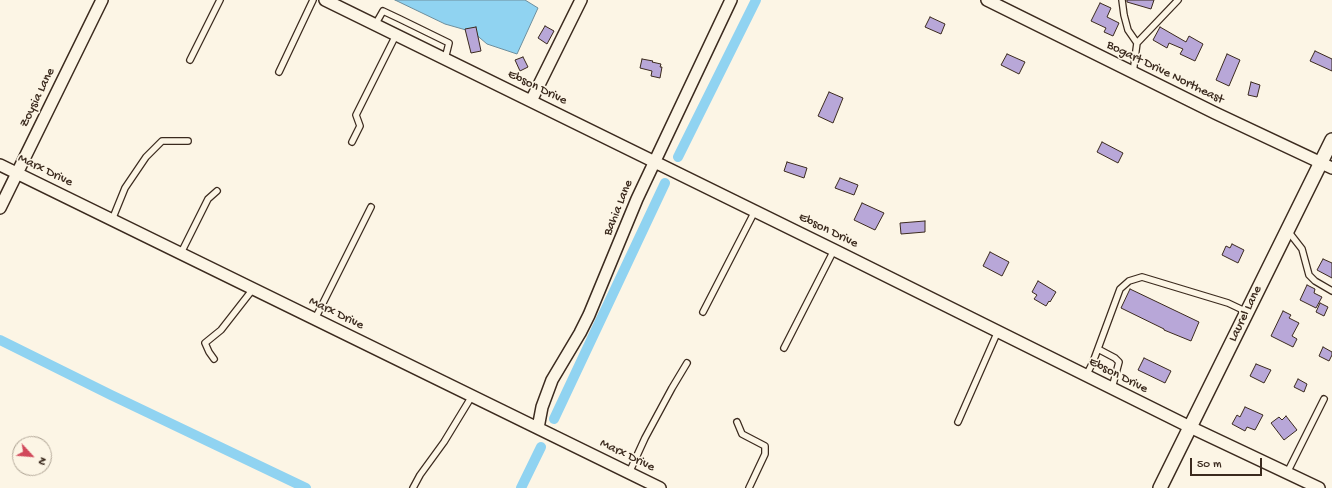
<!DOCTYPE html>
<style>
body{margin:0}
#map{position:relative;width:1332px;height:488px;overflow:hidden;background:#fcf5e5;font-family:"Gochi Hand",sans-serif}
canvas{display:block}
.north{position:absolute;left:12px;top:436px;width:40px;height:40px;box-sizing:border-box;background:#fcf5e5;border:1px solid #afa495;border-radius:50%;rotate:116deg;font-size:11px;font-weight:700;line-height:16px;text-align:center;color:#3b2a1e}
.north::after{content:'';display:block;margin:auto;width:14px;height:18px;background:#d1495b;clip-path:polygon(50% 0,100% 100%,50% 72%,0 100%)}
.scale{position:absolute;left:1190px;top:458px;width:72px;height:18px;box-sizing:border-box;border:2px solid #3b2a1e;border-top:0;padding-left:5px;font-size:12px;line-height:14px;white-space:nowrap;color:#3b2a1e;-webkit-text-stroke:3px #fcf5e5;paint-order:stroke}
</style>
<div id="map">
<canvas width="1332" height="488"></canvas>
<div class="north">N</div>
<div class="scale">50 m</div>
</div>
<script>
const context = document.querySelector('canvas').getContext('2d');
context.lineJoin = 'round';
function fillPath(path, color) { context.fillStyle = color; context.fill(path, 'evenodd'); }
const shape = rows => new Path2D(rows.map(r => 'M' + r).join(''));
function strokePath(path, color, width, dash) { context.strokeStyle = color; context.lineWidth = width; context.lineCap = dash ? 'butt' : 'round'; context.setLineDash(dash || []); context.stroke(path); }
function write(font, color, halo, rows, align = 'center') {
  context.font = font + ' "Gochi Hand",sans-serif'; context.lineWidth = 3.5; context.setLineDash([]); context.textBaseline = 'middle'; context.strokeStyle = halo; context.fillStyle = color; for (const [text, x, y, turn = 0] of rows) {
    context.save(); context.translate(x, y); context.rotate((+turn || 0) * Math.PI / 180); context.textAlign = isNaN(turn) ? turn : align; if (halo) context.strokeText(text, 0, 0); context.fillText(text, 0, 0); context.restore();
  }
}
const water = shape([
 [395,0,525,0,538,8,517,54,487,44,473,32,445,24,395,0]
]);
const canal = shape([
 [678,157,756,0],
 [0,340,111,395,306,488],
 [554,419,665,183],
 [521,488,541,447]
]);
const building = shape([
 [1127,0,1154,0,1151,9,1127,2,1127,0],
 [1100,3,1111,8,1107,17,1119,23,1113,36,1104,32,1106,28,1091,21,1100,3],
 [930,17,945,24,941,34,925,27,930,17],
 [545,26,554,31,547,44,538,38,545,26],
 [476,27,481,51,471,53,465,29,476,27],
 [1160,27,1186,42,1189,36,1203,44,1195,61,1180,54,1183,49,1169,43,1167,48,1153,40,1160,27],
 [1315,51,1332,59,1332,71,1310,61,1315,51],
 [1007,54,1025,62,1019,74,1001,65,1007,54],
 [1227,54,1240,60,1229,86,1216,80,1227,54],
 [523,57,528,67,520,71,515,60,523,57],
 [642,59,653,61,652,62,661,64,660,67,662,67,660,78,651,76,652,71,640,68,642,59],
 [1251,82,1260,85,1257,97,1248,95,1251,82],
 [829,92,843,98,833,123,818,116,829,92],
 [1102,142,1123,153,1118,163,1097,152,1102,142],
 [787,162,807,168,804,178,784,171,787,162],
 [840,178,858,185,854,195,835,188,840,178],
 [862,203,884,213,875,230,854,220,862,203],
 [925,221,925,232,901,234,900,223,925,221],
 [1232,244,1244,250,1238,263,1222,255,1226,246,1230,248,1232,244],
 [990,252,1009,262,1002,276,983,266,990,252],
 [1323,259,1332,263,1332,278,1317,270,1323,259],
 [1038,281,1056,292,1050,302,1049,301,1046,306,1034,299,1037,295,1032,292,1038,281],
 [1307,285,1315,289,1314,293,1322,297,1316,308,1300,300,1307,285],
 [1130,289,1199,322,1191,341,1164,330,1164,329,1121,308,1130,289],
 [1320,303,1328,307,1324,316,1316,312,1320,303],
 [1283,311,1291,315,1289,318,1299,323,1292,336,1297,339,1293,347,1271,336,1283,311],
 [1323,347,1332,352,1332,355,1329,361,1319,356,1323,347],
 [1144,358,1171,371,1165,383,1138,370,1144,358],
 [1256,364,1271,370,1264,383,1250,376,1256,364],
 [1298,379,1307,384,1304,392,1294,387,1298,379],
 [1245,407,1263,415,1255,430,1247,427,1245,431,1232,424,1237,415,1240,417,1245,407],
 [1286,416,1297,430,1284,440,1271,423,1279,417,1282,420,1286,416]
]);
const service = shape([
 [1122,0,1124,15,1128,30,1137,43],
 [375,25,383,11,400,19,449,43,445,59],
 [190,60,220,0],
 [279,72,313,0],
 [1133,73,1137,43,1178,0],
 [352,142,360,126,356,115,396,35],
 [112,220,125,188,146,157,162,141,188,141],
 [1288,231,1302,249,1309,275,1315,281,1332,291],
 [181,253,208,199,217,191],
 [703,312,755,211],
 [315,319,371,207],
 [784,348,834,250],
 [1098,349,1115,358,1119,362,1112,388],
 [214,359,209,352,205,343,221,330,253,289],
 [1086,376,1093,362,1120,289,1129,281,1142,277,1228,303,1247,312],
 [737,422,742,434,765,446,765,454,749,488],
 [958,422,998,331],
 [629,473,645,438,672,388,687,363],
 [1287,473,1324,399],
 [413,488,420,475,444,442,472,396]
]);
const minor = shape([
 [325,0,834,250,1190,427,1319,488],
 [987,0,1215,113,1332,168],
 [531,101,581,0],
 [0,165,660,488],
 [0,208,102,0],
 [538,428,542,407,552,380,580,333,589,315,637,199,731,0]
]);
const tertiary = shape([
 [1160,488,1332,140]
]);
const streetNames = [
 ["Bogart Drive Northeast",1165,73,26],
 ["Ebson Drive",537,88,26],
 ["Zoysia Lane",38,98,-64],
 ["Marx Drive",45,171,26],
 ["Bahia Lane",619,208,-68],
 ["Ebson Drive",828,231,26],
 ["Marx Drive",336,314,26],
 ["Laurel Lane",1246,314,-64],
 ["Ebson Drive",1118,376,27],
 ["Marx Drive",627,456,26]
];
fillPath(water, '#90d3f1');
strokePath(water, '#6e8f9d', 1);
strokePath(canal, '#90d3f1', 10);
fillPath(building, '#b8a7d8');
strokePath(building, '#3b2a1e', 1);
strokePath(service, '#3b2a1e', 8);
strokePath(minor, '#3b2a1e', 14);
strokePath(tertiary, '#3b2a1e', 16);
strokePath(service, '#fcf5e5', 5.5);
strokePath(minor, '#fcf5e5', 11);
strokePath(tertiary, '#fcf5e5', 13);
write('13px', '#3b2a1e', '#fcf5e5', streetNames);
</script>
